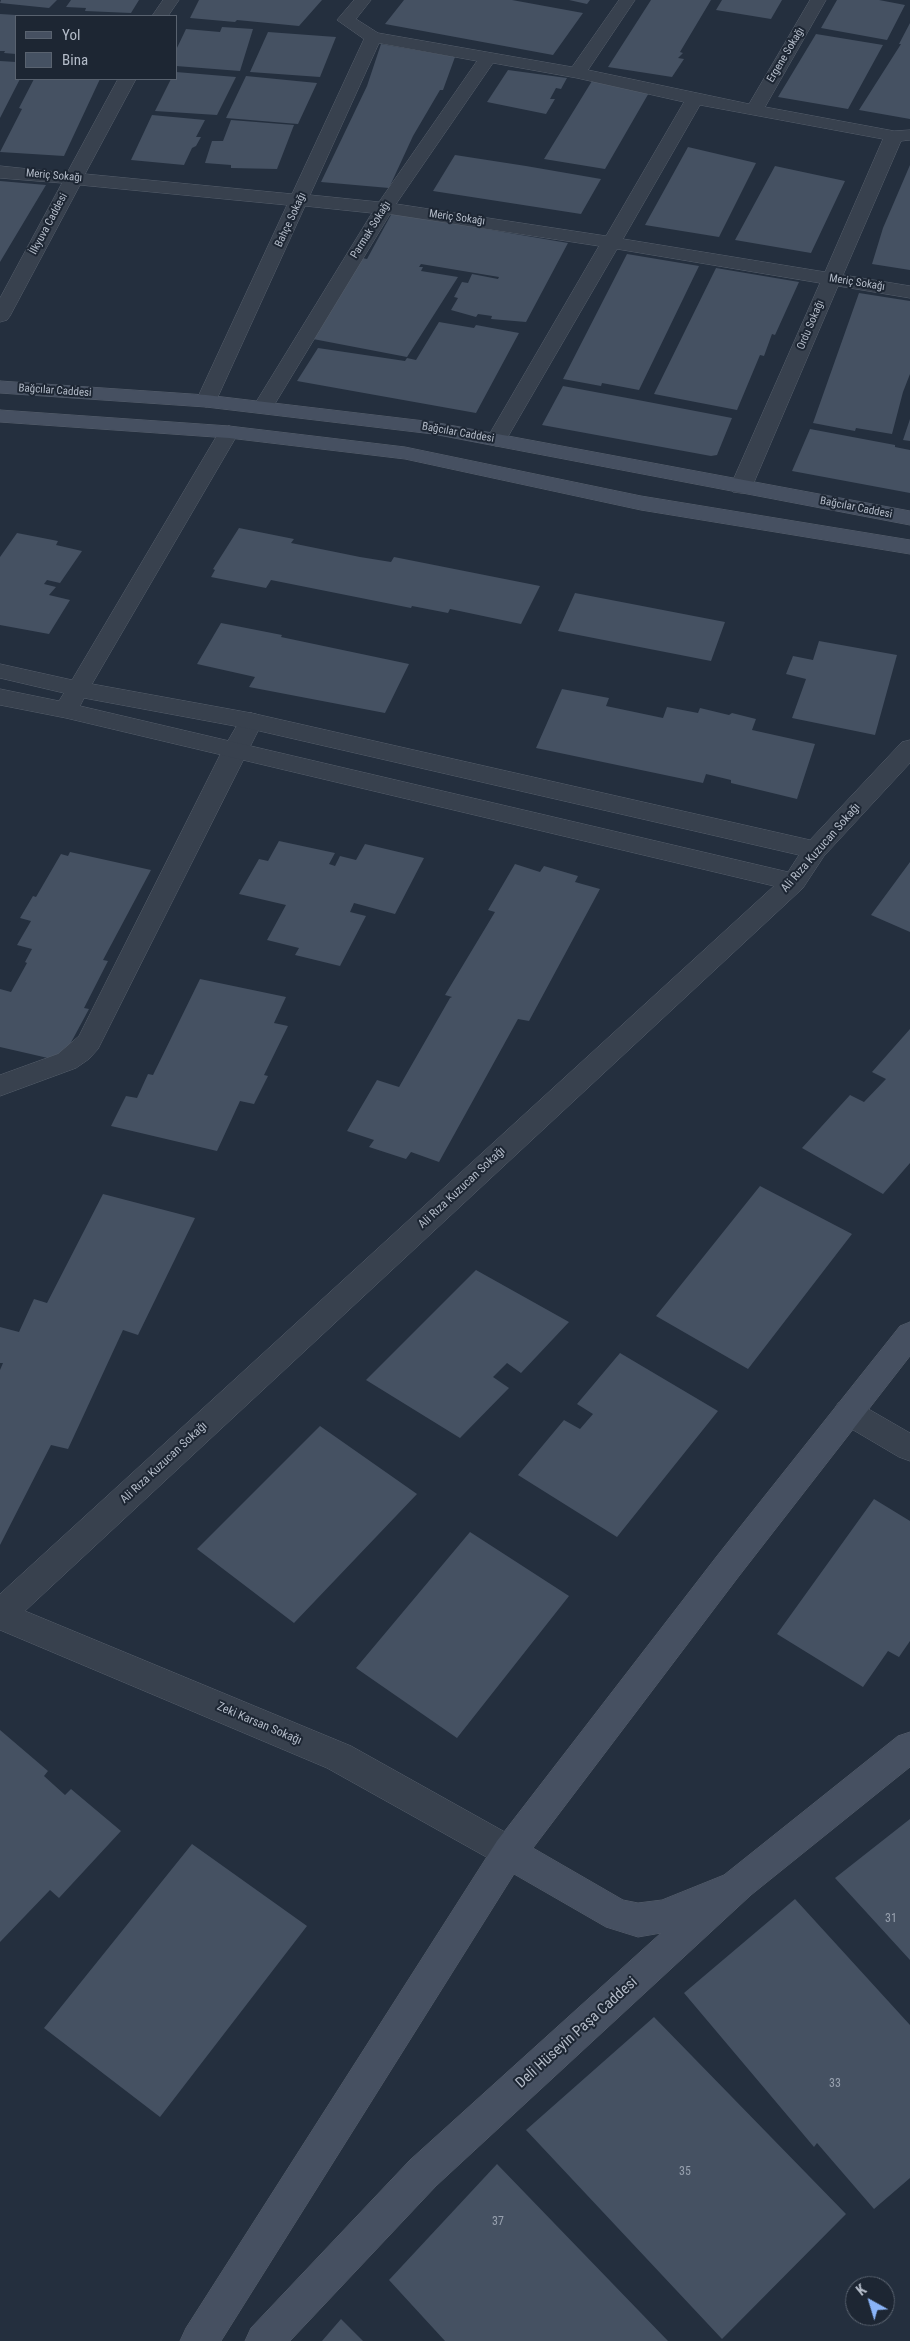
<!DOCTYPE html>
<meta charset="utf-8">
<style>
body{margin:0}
#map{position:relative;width:910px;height:2341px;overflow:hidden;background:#242f3e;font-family:"Roboto Condensed",sans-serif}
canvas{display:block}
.legend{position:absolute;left:15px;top:15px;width:162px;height:65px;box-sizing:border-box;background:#1d2633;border:1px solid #59626f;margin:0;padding:6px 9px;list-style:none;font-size:15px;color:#b4bcc9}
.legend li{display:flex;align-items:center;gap:10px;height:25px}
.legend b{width:25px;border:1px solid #59626f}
.north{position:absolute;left:845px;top:2276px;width:50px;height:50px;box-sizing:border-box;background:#1d2633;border:1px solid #59626f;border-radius:50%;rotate:321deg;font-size:14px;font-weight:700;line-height:20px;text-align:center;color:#b4bcc9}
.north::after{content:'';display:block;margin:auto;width:18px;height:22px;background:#8ab4f8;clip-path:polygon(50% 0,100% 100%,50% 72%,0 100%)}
</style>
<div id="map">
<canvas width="910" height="2341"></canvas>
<ul class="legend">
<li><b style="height:6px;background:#465061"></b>Yol</li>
<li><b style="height:14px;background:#455162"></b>Bina</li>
</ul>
<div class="north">K</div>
</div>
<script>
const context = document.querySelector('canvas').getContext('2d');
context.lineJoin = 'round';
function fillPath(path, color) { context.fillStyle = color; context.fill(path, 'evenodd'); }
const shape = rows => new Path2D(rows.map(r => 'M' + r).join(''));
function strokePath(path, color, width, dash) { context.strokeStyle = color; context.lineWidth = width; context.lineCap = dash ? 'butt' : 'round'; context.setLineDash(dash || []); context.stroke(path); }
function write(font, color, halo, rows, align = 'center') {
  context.font = font + ' "Roboto Condensed",sans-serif'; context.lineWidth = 4; context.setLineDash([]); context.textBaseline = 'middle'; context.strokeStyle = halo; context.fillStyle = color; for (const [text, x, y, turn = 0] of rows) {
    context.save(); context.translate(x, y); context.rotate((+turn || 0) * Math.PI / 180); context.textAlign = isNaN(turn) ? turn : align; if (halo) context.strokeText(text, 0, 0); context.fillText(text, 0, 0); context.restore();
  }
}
const building = shape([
 [1,0,57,0,49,8,0,3],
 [71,0,139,0,131,13,85,11,86,8,66,7],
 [199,0,322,0,299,26,237,20,235,22,190,18],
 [404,0,512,0,583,13,553,55,385,24],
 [569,0,590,0,587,4],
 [651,0,711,0,680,52,683,53,678,58,684,59,672,77,608,67],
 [722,0,782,0,771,19,716,10],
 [837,0,879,0,905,5,887,40,821,28],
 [0,14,16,15,16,54,4,53,5,51,0,51],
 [910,23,910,119,859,110,901,44,899,44],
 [222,27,253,29,240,71,176,66,176,50,186,29,220,32],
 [268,32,336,37,320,77,250,72],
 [816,34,883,45,848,109,778,97],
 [381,44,455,57,443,90,440,90,413,136,389,188,321,182,367,86],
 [0,61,16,62,16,79,20,79,0,118],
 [508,70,567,78,561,89,556,88,550,99,555,99,546,114,487,102],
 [176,72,236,77,217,115,155,111,171,79,176,79],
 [246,76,317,83,298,124,226,118],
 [34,79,100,79,64,156,0,152,22,109,19,108],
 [592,81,650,91,605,169,544,159],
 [152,115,205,120,196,137,201,137,196,146,192,148,184,165,131,160],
 [231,120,294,125,277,169,231,168,231,165,205,163,212,141,223,141],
 [688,147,756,163,719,237,645,225],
 [455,155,526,166,601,179,581,214,433,191],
 [910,165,910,270,872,264,883,228],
 [775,166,845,181,811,253,735,240],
 [0,181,46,185,0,262],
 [392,213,568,243,526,322,491,319,492,316,478,314,476,317,451,310,458,298,454,297,462,282,468,283,472,274,498,279,499,277,421,264,419,267,423,267,421,271,458,277,407,357,313,339,362,258,367,259],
 [627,254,699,266,639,390,602,383,601,386,563,379],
 [716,268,799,282,775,335,772,334,764,356,760,355,737,410,654,394],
 [859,293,910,301,910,374,903,392,892,434,856,428,855,431,813,423],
 [439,322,474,328,476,325,519,333,476,413,297,381,318,348,405,361,407,358,416,360],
 [563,386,638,400,732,418,717,455,711,456,542,425],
 [910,419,910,441,903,440],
 [810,429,895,445,895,447,910,450,910,493,792,471],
 [239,528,294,539,291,543,360,557,391,562,394,557,540,586,521,624,450,609,448,613,412,606,411,608,271,580,266,588,211,577,215,570,213,569],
 [17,533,58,541,56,545,82,551,60,583,47,580,44,584,56,587,49,595,70,600,49,634,0,625,0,557],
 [575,593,725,622,711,661,558,631],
 [221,623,282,635,281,637,409,664,385,713,249,687,255,677,197,664],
 [819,641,897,655,875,735,792,718,806,679,786,674,793,656,813,660],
 [562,689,609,698,606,706,663,718,667,707,698,713,700,708,729,715,732,713,756,719,752,730,815,744,797,799,731,783,731,780,706,774,703,783,536,748],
 [279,841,335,853,329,864,335,866,340,856,356,860,365,844,424,858,395,914,354,903,350,912,366,916,340,966,295,955,299,948,267,940,286,905,239,894,259,859,268,861],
 [70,852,151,870,103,960,108,961,84,1008,89,1009,61,1061,0,1047,0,989,11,992,27,963,25,962,32,949,17,945,31,921,20,918,33,896,36,897,61,854,68,856],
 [910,862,910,932,871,915],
 [515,864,540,872,544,866,578,876,575,882,600,889,529,1021,518,1019,439,1162,411,1152,406,1159,369,1147,374,1140,347,1131,377,1080,399,1087,450,998,452,997,445,995,495,912,488,910],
 [200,979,286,997,274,1023,288,1026,264,1075,268,1076,254,1104,240,1101,217,1151,111,1126,126,1096,137,1098,148,1074,153,1075],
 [910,1029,910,1163,883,1194,802,1148,850,1095,864,1102,886,1079,872,1072],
 [760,1186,852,1234,748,1369,656,1316],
 [103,1194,195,1218,138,1335,123,1330,68,1449,51,1445,0,1545,0,1370,3,1363,0,1363,0,1327,19,1332,34,1299,47,1303],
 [476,1270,569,1322,521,1373,507,1363,493,1377,509,1388,460,1438,366,1380],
 [620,1353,718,1411,617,1537,518,1475,564,1420,580,1429,593,1414,577,1404],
 [320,1426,417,1494,294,1623,197,1549],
 [874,1499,910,1521,910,1641,899,1657,888,1651,863,1687,777,1634],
 [470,1532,569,1596,457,1738,356,1668],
 [0,1730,48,1771,44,1776,65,1795,71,1789,121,1831,59,1898,50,1890,0,1942],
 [910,1819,910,1960,835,1878],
 [192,1844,307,1926,160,2117,44,2028],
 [795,1899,910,2025,910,2178,874,2209,817,2143,814,2147,684,1993],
 [654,2017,846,2214,722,2339,526,2130],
 [497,2164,668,2341,445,2341,389,2280],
 [341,2319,363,2341,322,2341]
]);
const service = shape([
 [251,713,259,715,263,721,98,1049,89,1059,76,1068,0,1096,0,1075,58,1054,79,1036,222,751,243,715,251,713]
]);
const minor = shape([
 [163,0,179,0,168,16,152,16,163,0],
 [354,0,371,0,356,19,378,33,572,67,619,0,635,0,588,70,749,104,810,0,826,0,765,107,894,131,910,130,910,140,901,141,843,275,910,286,910,298,838,286,752,487,749,492,741,493,733,492,730,487,820,283,617,249,506,440,503,444,496,446,489,444,486,440,599,246,390,214,273,407,270,411,263,413,256,411,253,407,372,213,305,206,216,401,213,405,206,407,199,405,196,401,287,205,80,185,10,316,7,320,0,322,0,298,62,183,0,178,0,166,67,173,118,79,136,79,85,174,292,194,364,39,337,20,354,0],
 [379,43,477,61,379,202,310,195,379,43],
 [493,63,577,78,684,102,606,236,396,204,493,63],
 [700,105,883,139,825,272,623,239,700,105],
 [229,426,236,428,239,432,92,684,251,713,810,840,902,742,910,740,910,763,824,856,803,888,25,1611,351,1746,521,1841,526,1852,521,1863,509,1868,497,1863,327,1768,0,1630,0,1594,774,886,66,718,0,705,0,689,59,701,64,693,0,678,0,664,72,680,219,432,222,428,229,426],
 [84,698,251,729,799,855,788,872,80,706,84,698],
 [848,1400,858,1403,910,1433,910,1461,899,1457,838,1421,833,1412,838,1403,848,1400]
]);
const secondary = shape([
 [0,381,206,395,433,422,910,511,910,525,433,434,206,407,0,393,0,381],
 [0,410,229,426,405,447,641,496,910,540,910,554,641,510,405,459,229,438,0,422,0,410],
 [910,1322,910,1356,739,1576,533,1848,623,1900,638,1903,662,1900,724,1875,898,1736,910,1732,910,1767,751,1895,436,2186,290,2341,245,2341,251,2328,410,2160,661,1933,638,1937,606,1927,514,1874,221,2341,180,2341,186,2328,497,1841,717,1556,900,1326,910,1322]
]);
const farStreetnames = [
 ["Ergene Sokağı",786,55,-59],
 ["Meriç Sokağı",54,176,5],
 ["Meriç Sokağı",457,218,8],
 ["Bahçe Sokağı",291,220,-65],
 ["İlkyuva Caddesi",49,224,-62],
 ["Parmak Sokağı",371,230,-58],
 ["Meriç Sokağı",857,283,9],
 ["Ordu Sokağı",811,325,-67],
 ["Bağcılar Caddesi",55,391,4],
 ["Bağcılar Caddesi",458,433,10],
 ["Bağcılar Caddesi",856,508,11]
];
const streetNames = [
 ["Ali Rıza Kuzucan Sokağı",821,848,-49],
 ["Ali Rıza Kuzucan Sokağı",462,1188,-43],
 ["Ali Rıza Kuzucan Sokağı",164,1463,-43],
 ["Zeki Karsan Sokağı",259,1724,23]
];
const nearNumbernames = [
 ["31",891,1919],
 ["33",835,2084],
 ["35",685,2172],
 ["37",498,2222]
];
const nearStreetnames = [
 ["Deli Hüseyin Paşa Caddesi",577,2033,-42]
];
fillPath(building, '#455162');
strokePath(service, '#565f6c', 1);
strokePath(minor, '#565f6c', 1);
strokePath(secondary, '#565f6c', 1);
fillPath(service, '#38414e');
fillPath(minor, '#38414e');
fillPath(secondary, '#465061');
write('11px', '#b4bcc9', '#1d2633', farStreetnames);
write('12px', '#b4bcc9', '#1d2633', streetNames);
write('12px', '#98a1af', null, nearNumbernames);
write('15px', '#b4bcc9', '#1d2633', nearStreetnames);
</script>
